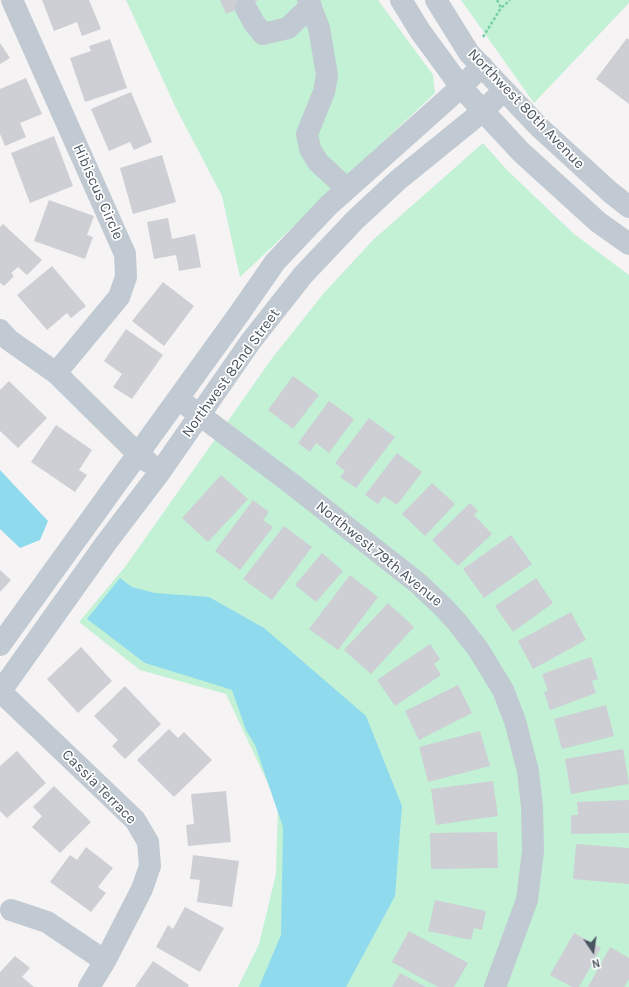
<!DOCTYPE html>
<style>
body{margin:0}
#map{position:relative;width:629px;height:987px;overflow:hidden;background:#f5f3f3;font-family:Karla,sans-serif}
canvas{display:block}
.north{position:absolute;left:573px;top:931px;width:40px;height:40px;-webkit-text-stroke:3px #fff;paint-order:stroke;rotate:167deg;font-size:11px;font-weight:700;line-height:16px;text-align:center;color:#4a5661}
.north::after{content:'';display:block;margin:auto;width:14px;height:18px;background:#4a5661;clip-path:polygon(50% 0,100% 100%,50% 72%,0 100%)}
</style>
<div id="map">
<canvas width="629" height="987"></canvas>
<div class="north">N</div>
</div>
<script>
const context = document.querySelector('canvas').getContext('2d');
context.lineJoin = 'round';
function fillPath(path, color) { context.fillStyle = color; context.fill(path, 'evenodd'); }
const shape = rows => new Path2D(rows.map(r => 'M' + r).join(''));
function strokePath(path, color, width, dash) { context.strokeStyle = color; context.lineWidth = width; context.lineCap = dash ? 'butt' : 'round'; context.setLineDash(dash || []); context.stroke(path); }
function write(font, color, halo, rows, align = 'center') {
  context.font = font + ' Karla,sans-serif'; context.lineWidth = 3.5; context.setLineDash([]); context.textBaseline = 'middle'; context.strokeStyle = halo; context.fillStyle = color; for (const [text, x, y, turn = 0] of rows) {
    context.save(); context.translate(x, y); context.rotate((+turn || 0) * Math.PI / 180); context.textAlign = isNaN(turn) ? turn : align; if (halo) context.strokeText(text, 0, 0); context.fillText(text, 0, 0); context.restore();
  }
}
const green = shape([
 [126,0,378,0,433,75,435,93,240,277,222,196,176,108],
 [461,0,629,0,629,3,534,103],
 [483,143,507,170,574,234,629,275,629,987,238,987,259,944,276,874,278,805,226,694,140,670,79,622,125,567,273,357,324,293,373,240]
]);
const water = shape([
 [0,470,48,521,40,540,20,548,0,529],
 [120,578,132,587,155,593,209,597,264,628,366,716,402,806,395,896,346,987,259,987,281,935,283,827,255,745,246,730,232,690,210,683,145,663,87,619]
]);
const building = shape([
 [42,0,89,0,101,29,82,36,77,22,54,31],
 [220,0,259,0,226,14],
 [627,38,629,40,629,104,596,79],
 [110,39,127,88,85,102,70,58,91,51,89,46],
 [0,43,10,58,0,64],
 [26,78,42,114,20,123,26,137,5,146,0,134,0,89],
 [131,92,152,142,134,150,130,142,109,151,91,109],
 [54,136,73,186,30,203,11,153],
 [162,155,176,202,133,214,120,168],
 [49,200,94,216,87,235,93,237,85,259,34,241],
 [168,218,172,239,195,234,201,267,179,271,176,255,154,259,147,222],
 [3,224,42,260,27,275,18,267,11,273,14,276,4,286,0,283,0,227],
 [52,266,86,306,71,318,67,313,47,330,17,295],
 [163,282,194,306,164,346,132,321],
 [126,329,163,355,132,399,113,387,122,374,104,361],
 [293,376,319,395,293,429,268,410],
 [9,381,47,418,18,448,0,431,0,390],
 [329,401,354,419,329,453,316,443,310,452,298,443],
 [369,418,395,437,356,488,340,477,345,471,335,463],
 [56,425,92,450,79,470,87,475,75,492,31,462],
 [397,453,422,472,397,505,384,496,378,504,365,495],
 [221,475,248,499,208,542,182,518],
 [432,483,455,504,425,536,402,514],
 [253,500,269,512,263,520,273,527,240,570,215,551],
 [470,503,478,511,474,515,492,534,458,566,432,540],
 [284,526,312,547,272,600,243,579],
 [511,535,532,564,484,598,463,569],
 [322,553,343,571,316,602,295,585],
 [0,570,11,580,0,592],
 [350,575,378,597,338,650,309,629],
 [536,578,553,603,513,632,495,606],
 [388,603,414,627,371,674,344,650],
 [571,612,586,640,533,669,518,641],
 [430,644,440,659,434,664,441,675,395,706,377,680],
 [81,647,112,681,78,713,47,679],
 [591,657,598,679,592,681,596,693,550,710,544,692,548,691,542,674],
 [458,685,472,713,419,740,405,711],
 [125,686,161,724,125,759,112,746,118,740,94,716],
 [606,705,614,736,562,749,554,719],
 [169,729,178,738,184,732,212,760,174,797,137,760],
 [480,731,490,766,428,782,419,747],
 [623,749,629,784,571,794,565,759],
 [17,751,46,783,7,818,0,811,0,766],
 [493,781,498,816,436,825,431,789],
 [54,786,91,822,60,853,32,827,42,816,33,807],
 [226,791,231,842,188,846,186,825,194,824,191,794],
 [629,800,629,833,571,834,571,815,578,815,577,802],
 [497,832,498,868,431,869,430,833],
 [576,844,629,848,629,884,573,879],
 [86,847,113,868,98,887,106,893,91,912,50,882,70,855,77,860],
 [193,855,239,861,232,907,197,902,200,880,190,879],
 [435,900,486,911,482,930,474,928,471,940,428,931],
 [185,907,224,928,200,972,156,947,168,925,173,929],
 [409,931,468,963,454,987,438,987,392,962],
 [574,933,601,948,579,987,572,987,550,975],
 [610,947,629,958,629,979,624,987,588,987],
 [15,956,30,968,22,977,34,987,0,987,0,972],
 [153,961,189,985,188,987,135,987],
 [400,973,426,987,392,987]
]);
const path = shape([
 [497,0,501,8],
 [483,37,501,8,510,0]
]);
const minor = shape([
 [12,0,125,254,126,277,119,297,56,373],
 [308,0,319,28,327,75,324,92,307,134,310,149,318,162,347,189],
 [401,0,420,31,461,87,483,111,521,152,598,222,629,244],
 [436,0,469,53,539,127,610,192,629,207],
 [246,8,254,23,263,34,288,28,311,6],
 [0,330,9,340,56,373,138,454,148,462],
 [189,407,292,484,419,584,444,608,457,622,478,649,503,690,515,721,528,771,532,807,533,851,527,900,495,987],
 [0,645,239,314,275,262,329,205,461,87,482,66],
 [0,691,135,820,148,842,150,866,142,889,105,961,89,987],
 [0,692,106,543,160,472,251,341,303,275,355,220,398,180,483,111,504,90],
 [11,910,47,922,105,961]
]);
const streetNames = [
 ["Northwest 80th Avenue",526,109,46],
 ["Hibiscus Circle",98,192,66],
 ["Northwest 82nd Street",231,373,-54],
 ["Northwest 79th Avenue",379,554,39],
 ["Cassia Terrace",99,787,45]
];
fillPath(green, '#c3f1d5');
fillPath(water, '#90daee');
fillPath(building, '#cdcfd5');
strokePath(path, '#7ad0a6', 2.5, [3, 2]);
strokePath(minor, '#c1cad2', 22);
write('15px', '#4a5661', '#fff', streetNames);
</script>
